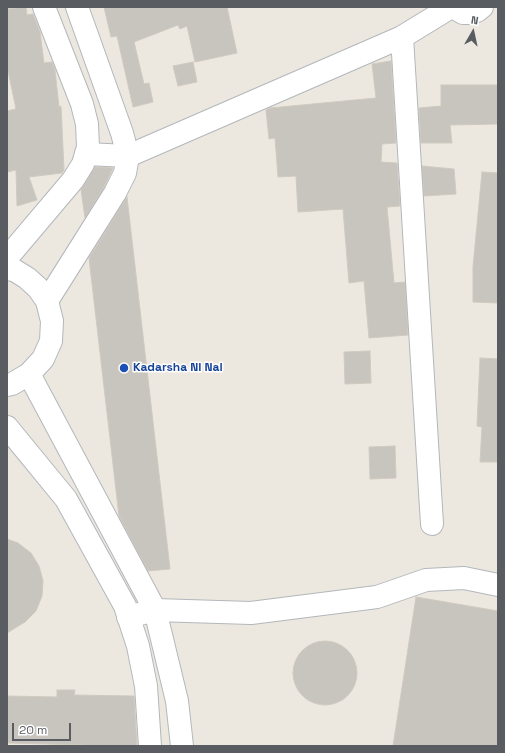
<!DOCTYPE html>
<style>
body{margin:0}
#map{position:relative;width:505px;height:753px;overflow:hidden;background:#ece8e0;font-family:"Space Grotesk",sans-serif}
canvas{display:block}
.frame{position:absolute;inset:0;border:8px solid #595d61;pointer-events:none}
.north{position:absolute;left:453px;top:12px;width:40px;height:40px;-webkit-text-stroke:3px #fff;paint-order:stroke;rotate:9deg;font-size:11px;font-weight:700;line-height:16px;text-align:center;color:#595d61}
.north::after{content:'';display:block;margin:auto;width:14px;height:18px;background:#595d61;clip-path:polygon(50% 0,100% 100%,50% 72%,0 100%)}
.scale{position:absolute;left:12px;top:723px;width:59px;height:18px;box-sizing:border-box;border:2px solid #595d61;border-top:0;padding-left:5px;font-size:12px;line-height:14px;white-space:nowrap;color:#595d61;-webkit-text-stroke:3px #fff;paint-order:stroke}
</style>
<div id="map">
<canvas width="505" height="753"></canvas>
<div class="frame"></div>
<div class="north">N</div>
<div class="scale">20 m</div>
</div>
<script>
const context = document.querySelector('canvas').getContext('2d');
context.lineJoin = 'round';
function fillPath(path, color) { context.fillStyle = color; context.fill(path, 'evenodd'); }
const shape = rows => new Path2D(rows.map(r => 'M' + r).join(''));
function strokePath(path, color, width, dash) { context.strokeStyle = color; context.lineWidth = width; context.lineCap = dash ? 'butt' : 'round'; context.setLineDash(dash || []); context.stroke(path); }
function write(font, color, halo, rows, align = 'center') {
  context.font = font + ' "Space Grotesk",sans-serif'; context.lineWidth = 3; context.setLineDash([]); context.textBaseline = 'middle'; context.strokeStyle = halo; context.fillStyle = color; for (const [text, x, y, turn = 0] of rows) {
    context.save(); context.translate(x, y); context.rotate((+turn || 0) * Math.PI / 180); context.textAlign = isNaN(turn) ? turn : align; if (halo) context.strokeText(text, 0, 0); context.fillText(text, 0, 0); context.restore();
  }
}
const building = shape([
 [26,7,27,15,33,14,40,32,44,63,52,62,55,70,59,107,61,106,64,170,62,173,29,177,37,200,17,206,16,170,7,172,7,111,16,109,7,66,7,9,26,7],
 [104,7,227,7,237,53,195,62,187,26,180,29,178,25,134,42,144,84,149,83,153,102,133,107,117,36,111,37,104,7],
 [391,61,396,143,382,144,381,162,397,163,400,206,387,207,394,283,405,282,408,335,369,338,364,281,349,283,343,209,298,212,296,176,278,177,275,138,269,139,266,110,270,108,376,98,372,64,391,61],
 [193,62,197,82,178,86,173,66,193,62],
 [441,85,498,85,498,124,450,125,452,143,421,143,419,108,441,106,441,85],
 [422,166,454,169,456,194,424,196,422,166],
 [95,167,113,168,104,187,85,218,81,190,95,167],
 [482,172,498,173,498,303,473,302,473,267,482,172],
 [127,197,170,569,148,571,119,516,89,258,127,197],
 [370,351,371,383,345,384,344,352,370,351],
 [480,358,498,359,498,462,480,462,482,427,477,426,480,358],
 [395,446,396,478,370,479,369,447,395,446],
 [7,539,18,543,31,553,39,566,43,581,42,596,36,611,25,622,7,633,7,539],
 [416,597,498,611,498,746,393,746,416,597],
 '293 673a32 32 0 1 1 64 0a32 32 0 1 1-64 0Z',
 [57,690,75,690,74,695,134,696,137,746,85,746,85,745,7,743,7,696,57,697,57,690]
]);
const minor = shape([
 [453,7,463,13,470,13,477,11,482,7],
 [402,37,432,524],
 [86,154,128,156,402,37,451,7],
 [128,617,155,610,251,613,377,597,426,580,464,578,498,585]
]);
const tertiary = shape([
 [7,258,73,180,83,164,88,147,87,124,82,104,44,7],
 [7,269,14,270,27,278,38,288,47,301,52,321,51,341,43,359,29,374,12,384,7,385],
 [47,301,115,193,125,173,128,156,122,133,77,7],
 [29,374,155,610,177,701,182,746],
 [7,427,66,499,125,606,138,646,146,686,150,746]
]);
const markers = [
 [124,368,5,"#1a4fb4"]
];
const transitNames = [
 ["Kadarsha Ni Nal",133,368]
];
fillPath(building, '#c8c5bf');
strokePath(building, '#d0c9be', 1);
strokePath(minor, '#b3b7bb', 24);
strokePath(tertiary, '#b3b7bb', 24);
strokePath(minor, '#fff', 22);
strokePath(tertiary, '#fff', 22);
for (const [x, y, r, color] of markers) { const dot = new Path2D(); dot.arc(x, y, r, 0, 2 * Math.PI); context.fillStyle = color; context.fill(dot); strokePath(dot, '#fff', 1.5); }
write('bold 12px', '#164399', '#fff', transitNames, 'left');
</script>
